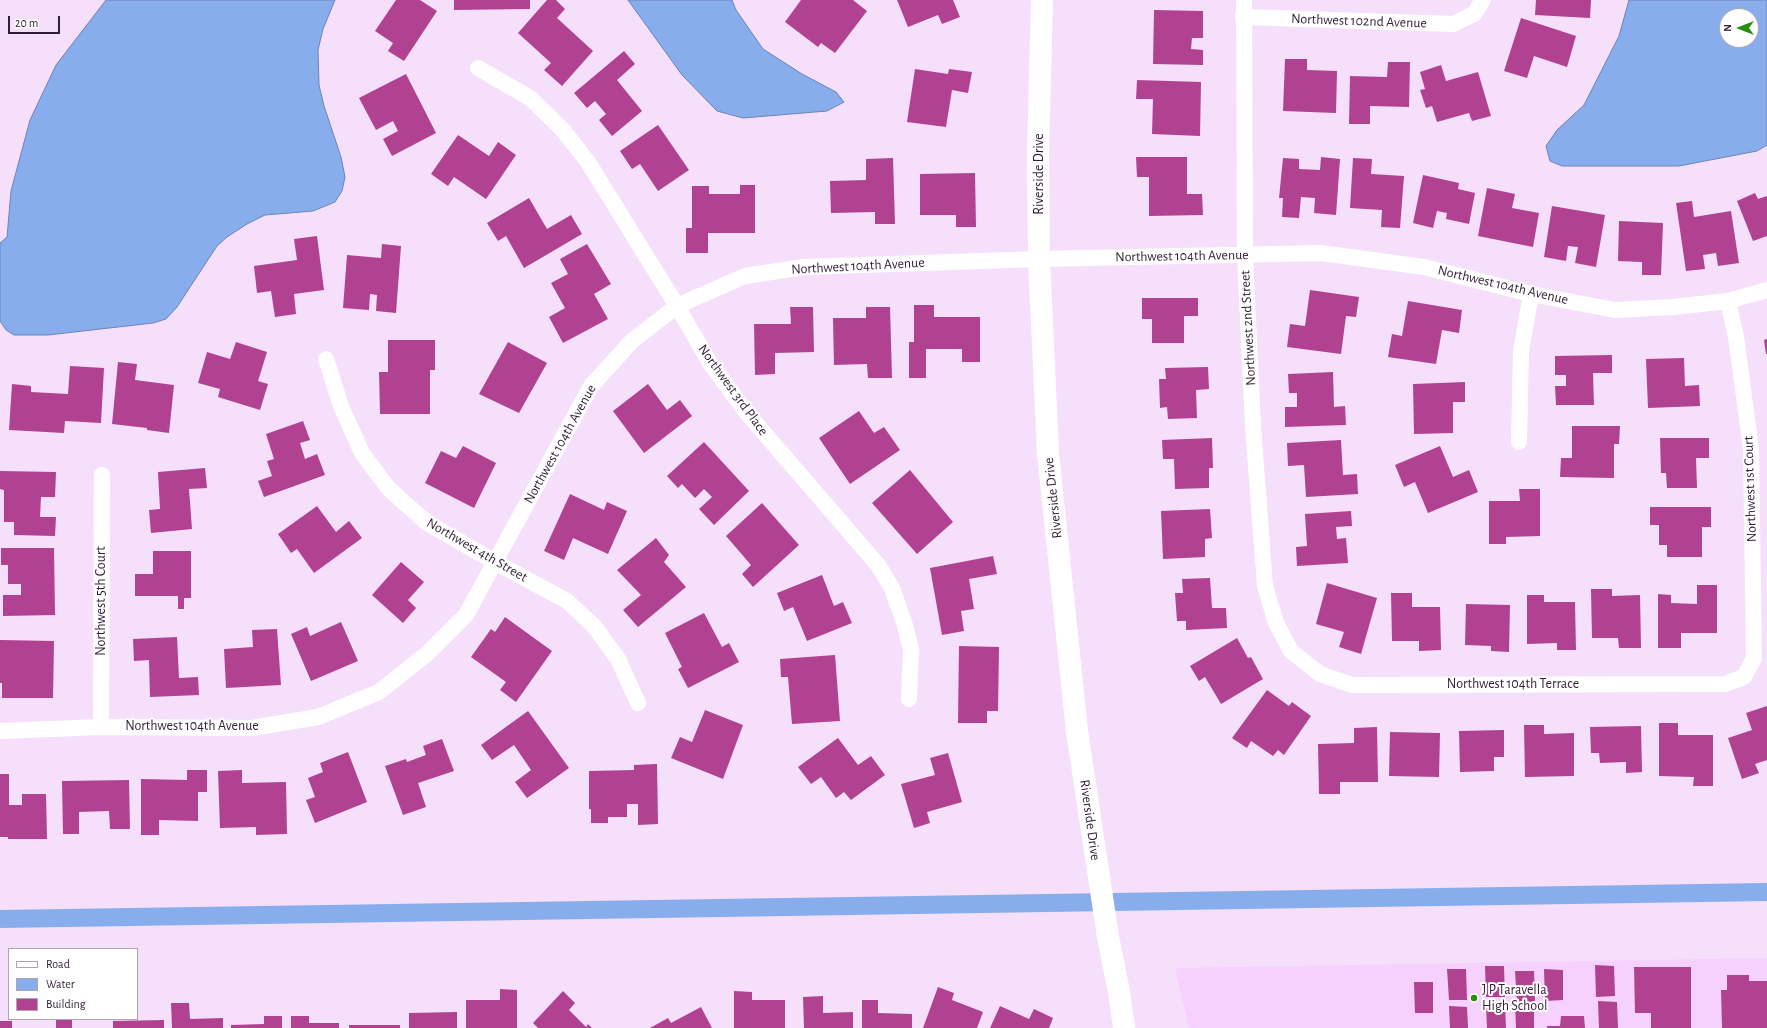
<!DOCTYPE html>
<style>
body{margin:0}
#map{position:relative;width:1767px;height:1028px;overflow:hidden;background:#f6dffa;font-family:"Alegreya Sans",sans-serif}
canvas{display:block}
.legend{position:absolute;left:8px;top:948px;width:130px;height:72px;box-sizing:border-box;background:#fff;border:1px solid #ada5af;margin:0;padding:5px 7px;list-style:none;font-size:12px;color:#321d36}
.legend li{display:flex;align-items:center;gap:8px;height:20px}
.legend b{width:20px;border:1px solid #ada5af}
.north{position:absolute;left:1719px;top:8px;width:40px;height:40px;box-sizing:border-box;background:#fff;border:1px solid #ada5af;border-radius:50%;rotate:270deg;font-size:11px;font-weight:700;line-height:16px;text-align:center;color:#321d36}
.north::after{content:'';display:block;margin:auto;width:14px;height:18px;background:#268e0e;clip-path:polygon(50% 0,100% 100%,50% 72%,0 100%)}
.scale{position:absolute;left:8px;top:16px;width:52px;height:18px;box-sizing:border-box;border:2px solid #321d36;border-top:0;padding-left:5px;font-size:12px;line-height:14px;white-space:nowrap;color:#321d36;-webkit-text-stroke:3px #fff;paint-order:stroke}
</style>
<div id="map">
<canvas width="1767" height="1028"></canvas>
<ul class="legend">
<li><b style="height:5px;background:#fff"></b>Road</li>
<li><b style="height:11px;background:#88aded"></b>Water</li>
<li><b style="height:11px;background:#b14291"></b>Building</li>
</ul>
<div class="north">N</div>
<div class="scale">20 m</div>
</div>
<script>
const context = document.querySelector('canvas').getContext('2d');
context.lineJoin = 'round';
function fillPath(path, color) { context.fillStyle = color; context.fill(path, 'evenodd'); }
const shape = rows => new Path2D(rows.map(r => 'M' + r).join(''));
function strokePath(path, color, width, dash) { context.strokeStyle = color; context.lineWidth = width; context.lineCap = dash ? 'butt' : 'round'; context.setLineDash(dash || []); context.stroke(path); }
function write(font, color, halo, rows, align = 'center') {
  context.font = font + ' "Alegreya Sans",sans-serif'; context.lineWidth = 4; context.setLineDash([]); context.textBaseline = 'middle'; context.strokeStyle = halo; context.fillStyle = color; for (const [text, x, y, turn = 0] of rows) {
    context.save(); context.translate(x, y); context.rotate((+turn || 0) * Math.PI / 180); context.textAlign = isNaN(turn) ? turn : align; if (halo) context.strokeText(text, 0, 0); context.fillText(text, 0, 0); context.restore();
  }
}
const built = shape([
 [1767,958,1767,1028,1189,1028,1175,968]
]);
const water = shape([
 [106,0,335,0,323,29,318,50,319,85,324,106,341,157,345,177,342,191,335,202,313,211,265,215,247,224,227,237,217,246,177,307,166,319,153,323,48,335,14,335,6,330,0,321,0,243,7,237,11,191,30,120,56,65,106,0],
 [628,0,732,0,736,10,763,49,802,74,836,92,844,102,827,111,743,118,717,111,682,75,628,0],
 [1629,0,1767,0,1767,145,1757,151,1679,166,1562,166,1550,161,1546,146,1557,130,1584,105,1619,36,1629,0],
 [1727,16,1751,16,1751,40,1727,40,1727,16]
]);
const canal = shape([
 [0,919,1767,892]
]);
const building = shape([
 [396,0,420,0,437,11,404,61,388,51,393,43,375,31],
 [454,0,530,0,530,9,454,10],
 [547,0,556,0,565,9,557,18,593,51,562,86,544,70,551,63,518,33],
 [801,0,853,0,867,11,835,53,821,43,818,47,785,22],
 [897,0,953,0,960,17,942,24,938,15,908,27],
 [1536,0,1591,0,1590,18,1535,15],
 [1154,10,1203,11,1203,38,1192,38,1191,49,1203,50,1203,65,1153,64],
 [1521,18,1576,36,1567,67,1534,56,1527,78,1504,71],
 [624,51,635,64,617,80,642,111,612,136,599,120,606,114,595,101,587,108,574,93],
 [1285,59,1307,59,1307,70,1337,71,1336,113,1283,111],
 [1388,62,1410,62,1409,107,1370,106,1370,124,1349,124,1350,76,1387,77],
 [1441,65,1446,81,1478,72,1491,116,1472,121,1469,113,1437,122,1432,106,1426,108,1420,90,1425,89,1420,72],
 [915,69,948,74,949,69,972,72,968,93,952,90,946,127,907,122],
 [406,74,436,133,392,156,383,139,398,131,393,121,376,130,359,98],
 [1137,80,1201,82,1200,136,1152,134,1153,99,1136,99],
 [658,125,689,170,658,191,640,164,632,169,620,151],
 [458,135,489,156,498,142,516,155,486,199,454,177,448,186,431,174],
 [1136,157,1187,157,1187,194,1202,194,1203,215,1149,216,1149,177,1137,177],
 [1321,157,1340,159,1336,215,1314,213,1315,198,1301,197,1299,218,1282,217,1283,198,1279,198,1283,158,1299,159,1299,169,1320,170],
 [893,158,895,224,875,224,875,212,831,213,830,181,866,180,866,159],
 [1353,158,1372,159,1371,174,1404,176,1400,228,1381,227,1382,210,1350,208],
 [975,173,976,227,956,227,956,215,920,215,920,174],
 [1423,175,1459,183,1458,189,1475,193,1469,224,1446,219,1447,213,1437,211,1433,228,1413,223],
 [740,185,755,185,755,233,708,233,708,253,686,253,686,228,692,228,692,186,709,186,709,194,740,194],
 [1487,188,1515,194,1512,208,1539,213,1533,247,1478,236],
 [1755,193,1758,199,1767,196,1767,236,1753,241,1737,201],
 [529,198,547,229,571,215,582,234,524,268,506,236,498,241,487,223],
 [1692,201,1694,217,1731,211,1739,263,1718,266,1716,253,1703,255,1705,269,1686,271,1676,203],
 [1552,206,1605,215,1596,267,1575,263,1578,247,1568,246,1566,261,1544,257],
 [1619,221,1663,223,1661,275,1642,275,1642,262,1618,261],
 [317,236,324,290,294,294,296,314,275,317,271,291,257,293,254,266,297,260,294,239],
 [382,244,401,246,396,313,376,311,377,295,370,294,369,310,343,308,347,255,381,258],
 [587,244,611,284,594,294,608,319,563,343,549,317,565,308,551,283,568,274,560,259],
 [1310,290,1359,297,1356,317,1346,316,1341,354,1287,347,1290,324,1305,326],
 [1142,298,1198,298,1198,316,1184,316,1184,343,1152,343,1152,319,1142,319],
 [1408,301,1462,310,1459,333,1442,330,1436,364,1388,357,1392,334,1402,336],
 [914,305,934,305,934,317,980,317,980,362,962,362,962,349,926,349,926,378,909,378,909,342,914,342],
 [790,307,813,307,814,352,775,353,775,374,755,375,754,324,791,324],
 [866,307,890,307,892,378,868,378,867,364,834,365,833,318,866,318],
 [1767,339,1767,354,1766,354,1764,340],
 [388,340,435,340,435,370,430,370,430,414,380,414,379,372,388,372],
 [236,342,267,352,258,381,268,384,260,410,218,397,220,389,198,383,207,352,230,359],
 [508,342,547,363,519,413,479,394],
 [1612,355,1612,373,1593,373,1594,405,1556,405,1555,386,1566,386,1566,375,1555,375,1555,356],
 [1684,358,1685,386,1699,385,1700,406,1648,408,1646,359],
 [118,362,137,364,135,380,174,385,169,433,147,430,147,428,112,424],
 [70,366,104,368,101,423,65,421,64,433,9,430,12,384,31,386,31,392,68,394],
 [1208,367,1209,389,1196,390,1197,418,1168,419,1167,407,1160,408,1159,379,1166,379,1165,368],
 [1333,372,1334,407,1345,406,1346,425,1285,427,1285,407,1297,407,1297,393,1289,393,1288,374],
 [1465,382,1465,402,1453,402,1453,433,1414,434,1413,384],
 [648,384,667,410,680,400,692,416,644,453,613,411],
 [859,411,874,433,884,427,900,450,850,484,819,438],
 [303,421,310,440,300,443,305,459,317,454,325,475,264,497,258,481,272,476,267,461,274,459,266,434],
 [1572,426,1620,426,1619,444,1614,444,1614,478,1560,477,1561,458,1572,458],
 [1212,438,1213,468,1209,468,1209,488,1175,489,1174,459,1163,459,1162,440],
 [1660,438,1709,438,1709,458,1696,458,1697,488,1667,488,1666,473,1661,473],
 [1341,440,1343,475,1357,474,1358,494,1306,497,1304,465,1288,466,1287,443],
 [704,442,749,491,714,525,699,509,712,497,704,489,695,498,682,484,678,488,667,476],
 [463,446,496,463,474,508,425,483,441,451,456,458],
 [1440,446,1453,477,1469,470,1478,492,1428,513,1415,482,1404,487,1395,465],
 [205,468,207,488,189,489,192,529,151,533,149,510,160,509,158,472],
 [910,470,953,522,917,554,872,503],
 [0,471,56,472,55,497,41,497,40,517,56,517,55,536,14,535,14,522,4,522,4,490,0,489],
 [1519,489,1540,489,1540,536,1506,537,1506,544,1489,544,1489,501,1520,501],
 [570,494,604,510,607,502,627,511,608,554,573,538,564,560,544,551],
 [762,503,799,545,753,587,742,574,751,565,726,536],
 [317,506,336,532,349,521,362,538,314,573,297,549,291,553,278,534],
 [1650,507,1711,507,1711,527,1702,527,1702,557,1667,557,1667,545,1659,545,1659,525,1650,525],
 [1210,509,1212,538,1205,539,1205,557,1163,559,1161,511],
 [1351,511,1352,526,1336,527,1337,539,1346,538,1348,563,1297,566,1296,547,1307,546,1305,514],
 [656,538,669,555,664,562,686,587,638,627,623,610,641,595,617,570],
 [1,548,54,548,55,615,3,616,3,595,21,595,21,584,8,584,8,565,1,565],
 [153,551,191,551,191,598,184,598,184,609,178,609,178,596,135,596,135,574,153,574],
 [993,556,997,574,969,579,974,609,961,611,964,631,942,635,930,568],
 [401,562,424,582,408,600,416,608,403,623,372,595],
 [822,575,834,606,843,602,852,623,807,641,793,607,784,611,777,593],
 [1210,578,1212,608,1226,608,1227,628,1186,630,1186,621,1177,621,1175,593,1183,593,1182,579],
 [1327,583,1377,598,1361,654,1339,647,1344,632,1316,624],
 [1697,585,1717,585,1717,633,1681,633,1681,648,1658,648,1658,594,1671,595,1671,603,1697,604],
 [1591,589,1612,589,1612,596,1640,595,1641,648,1619,648,1618,638,1592,638],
 [1391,593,1412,593,1412,607,1440,607,1441,650,1419,651,1419,641,1392,641],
 [1527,595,1544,595,1544,602,1575,602,1576,650,1557,650,1557,643,1527,644],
 [1466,604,1510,605,1509,652,1491,651,1491,646,1465,645],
 [704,613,722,647,729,643,739,662,688,688,678,669,682,667,665,633],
 [505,617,552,651,516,702,500,690,506,682,471,657,491,629,495,632],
 [341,622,358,661,311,681,291,634,307,627,310,636],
 [277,629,281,685,226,688,224,649,253,647,252,630],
 [177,637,179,678,198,677,199,695,150,697,149,660,134,661,133,639],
 [1237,638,1248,658,1251,657,1263,679,1221,704,1205,677,1199,681,1190,666],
 [0,640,54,641,53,698,2,698,2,683,0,683],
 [959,646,999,647,998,711,987,711,987,723,958,723],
 [835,655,840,721,792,724,788,677,781,677,780,659],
 [1267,690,1289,706,1292,702,1311,716,1284,755,1278,750,1273,756,1251,741,1247,748,1232,738],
 [1767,706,1767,760,1755,764,1759,773,1742,779,1728,738,1752,730,1746,713],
 [705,710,743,725,723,779,671,758,680,737,692,742],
 [528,711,569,768,527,798,515,782,531,770,514,745,492,760,481,745],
 [1659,723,1678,723,1678,735,1713,735,1713,786,1693,786,1694,777,1659,776],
 [1524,725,1544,725,1544,734,1574,733,1574,776,1525,777],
 [1641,726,1642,772,1626,773,1626,762,1600,763,1599,753,1591,753,1590,727],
 [1377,727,1378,782,1340,782,1340,794,1319,794,1318,744,1354,743,1354,728],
 [1504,730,1504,757,1494,757,1494,771,1460,772,1459,731],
 [1390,732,1440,733,1439,777,1389,776],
 [838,738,858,765,871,756,885,775,851,800,844,792,836,798,821,777,811,784,798,767],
 [442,739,454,771,418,783,426,807,403,815,385,766,406,759,407,762,426,755,423,746],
 [348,752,367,802,315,823,306,800,315,797,308,778,323,772,320,763],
 [948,753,962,802,927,812,930,823,914,828,901,784,935,775,930,758],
 [657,764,658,824,638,825,638,804,627,804,627,817,608,817,608,823,591,823,591,809,589,809,589,771,634,770,634,765],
 [187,770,207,770,207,792,198,792,198,821,159,820,159,835,141,835,141,779,187,780],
 [242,770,242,783,286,782,287,834,256,835,256,827,220,828,218,771],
 [0,774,9,774,9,805,22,805,22,794,46,794,47,839,8,839,8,837,0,837],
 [129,780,130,829,110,829,109,811,79,812,79,834,63,834,62,781],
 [1595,965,1614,966,1615,996,1596,997],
 [1485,966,1504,966,1505,997,1486,997],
 [1634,967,1691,967,1691,1028,1651,1028,1651,1013,1635,1013],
 [1447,969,1466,969,1467,1000,1449,1000],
 [1544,969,1563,970,1563,1000,1545,1001],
 [1515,971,1534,971,1535,1002,1517,1002],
 [1727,975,1749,975,1749,981,1767,981,1767,1028,1722,1028,1721,990,1727,990],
 [1414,982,1433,982,1433,1013,1415,1013],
 [938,987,954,993,952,1000,983,1012,977,1028,923,1028],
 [500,989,517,990,517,1028,466,1028,466,1000,500,1000],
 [563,991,575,1003,569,1010,586,1027,588,1024,592,1028,538,1028,533,1023],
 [734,991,752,992,752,1000,785,1000,785,1028,734,1028],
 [823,996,823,1013,853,1012,853,1028,804,1028,803,997],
 [862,1000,878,1000,878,1013,912,1014,912,1028,862,1028],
 [1598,1001,1617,1002,1618,1028,1599,1028],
 [171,1003,189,1003,190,1019,223,1018,223,1028,172,1028],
 [1486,1004,1505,1005,1506,1028,1487,1028],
 [1515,1004,1534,1005,1534,1028,1516,1028],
 [1000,1006,1029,1019,1034,1009,1053,1018,1049,1028,990,1028],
 [1449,1006,1467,1007,1468,1028,1450,1028],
 [701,1007,712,1028,650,1028,668,1018,671,1023],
 [457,1012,457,1028,409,1028,409,1013],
 [264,1016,282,1016,282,1028,231,1028,231,1025,264,1024],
 [291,1016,309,1016,309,1023,339,1023,339,1028,291,1028],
 [1561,1016,1584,1016,1585,1028,1547,1028,1547,1026,1560,1026],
 [56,1019,72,1019,72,1028,56,1028],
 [164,1020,164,1028,113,1028,113,1021],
 [0,1021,12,1021,12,1028,0,1028],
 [349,1025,400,1025,400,1028,349,1028]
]);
const street = shape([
 [1244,0,1245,254,1253,427,1265,586,1276,623,1291,651,1320,674,1352,685,1725,684,1744,677,1754,658,1751,449,1736,337,1728,301],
 [1243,17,1453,24,1474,14,1483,0],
 [478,68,530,98,562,129,588,162,677,306,710,363,746,412,878,565,892,588,904,622,911,649,909,699],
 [326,359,341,406,362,453,389,489,426,522,495,562,567,601,594,626,618,659,638,703],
 [1519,442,1521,351,1531,294],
 [101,727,102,475],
 [0,731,101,727,252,728,318,717,379,692,428,653,466,615,591,386,632,341,677,306,745,276,804,267,1039,259,1321,253,1424,267,1531,294,1615,310,1673,307,1728,301,1767,290]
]);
const secondary = shape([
 [1042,0,1038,153,1039,259,1048,453,1077,731,1108,937,1119,992,1124,1028]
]);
const markers = [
 [1474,998,4,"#268e0e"]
];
const streetNames = [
 ["Northwest 102nd Avenue",1359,21,2],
 ["Riverside Drive",1039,174,-90],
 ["Northwest 104th Avenue",1182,256,-1],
 ["Northwest 104th Avenue",858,266,-3],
 ["Northwest 104th Avenue",1503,285,13],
 ["Northwest 2nd Street",1248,328,-93],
 ["Northwest 3rd Place",733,390,54],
 ["Northwest 104th Avenue",560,444,-61],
 ["Northwest 1st Court",1750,489,-92],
 ["Riverside Drive",1053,498,-96],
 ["Northwest 4th Street",477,550,30],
 ["Northwest 5th Court",101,601,-90],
 ["Northwest 104th Terrace",1513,684],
 ["Northwest 104th Avenue",192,726],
 ["Riverside Drive",1090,820,82]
];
const poiNames = [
 ["J P Taravella",1482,990],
 ["High School",1482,1006]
];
fillPath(built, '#f6d1fd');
fillPath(water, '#88aded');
strokePath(water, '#6e82b6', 1);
strokePath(canal, '#88aded', 18);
fillPath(building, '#b14291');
strokePath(street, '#fff', 16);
strokePath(secondary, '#fff', 22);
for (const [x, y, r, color] of markers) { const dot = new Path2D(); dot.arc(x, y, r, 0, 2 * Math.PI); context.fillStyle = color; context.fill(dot); strokePath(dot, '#fff', 1.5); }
write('14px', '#321d36', '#fff', streetNames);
write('14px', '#321d36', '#fff', poiNames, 'left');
</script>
